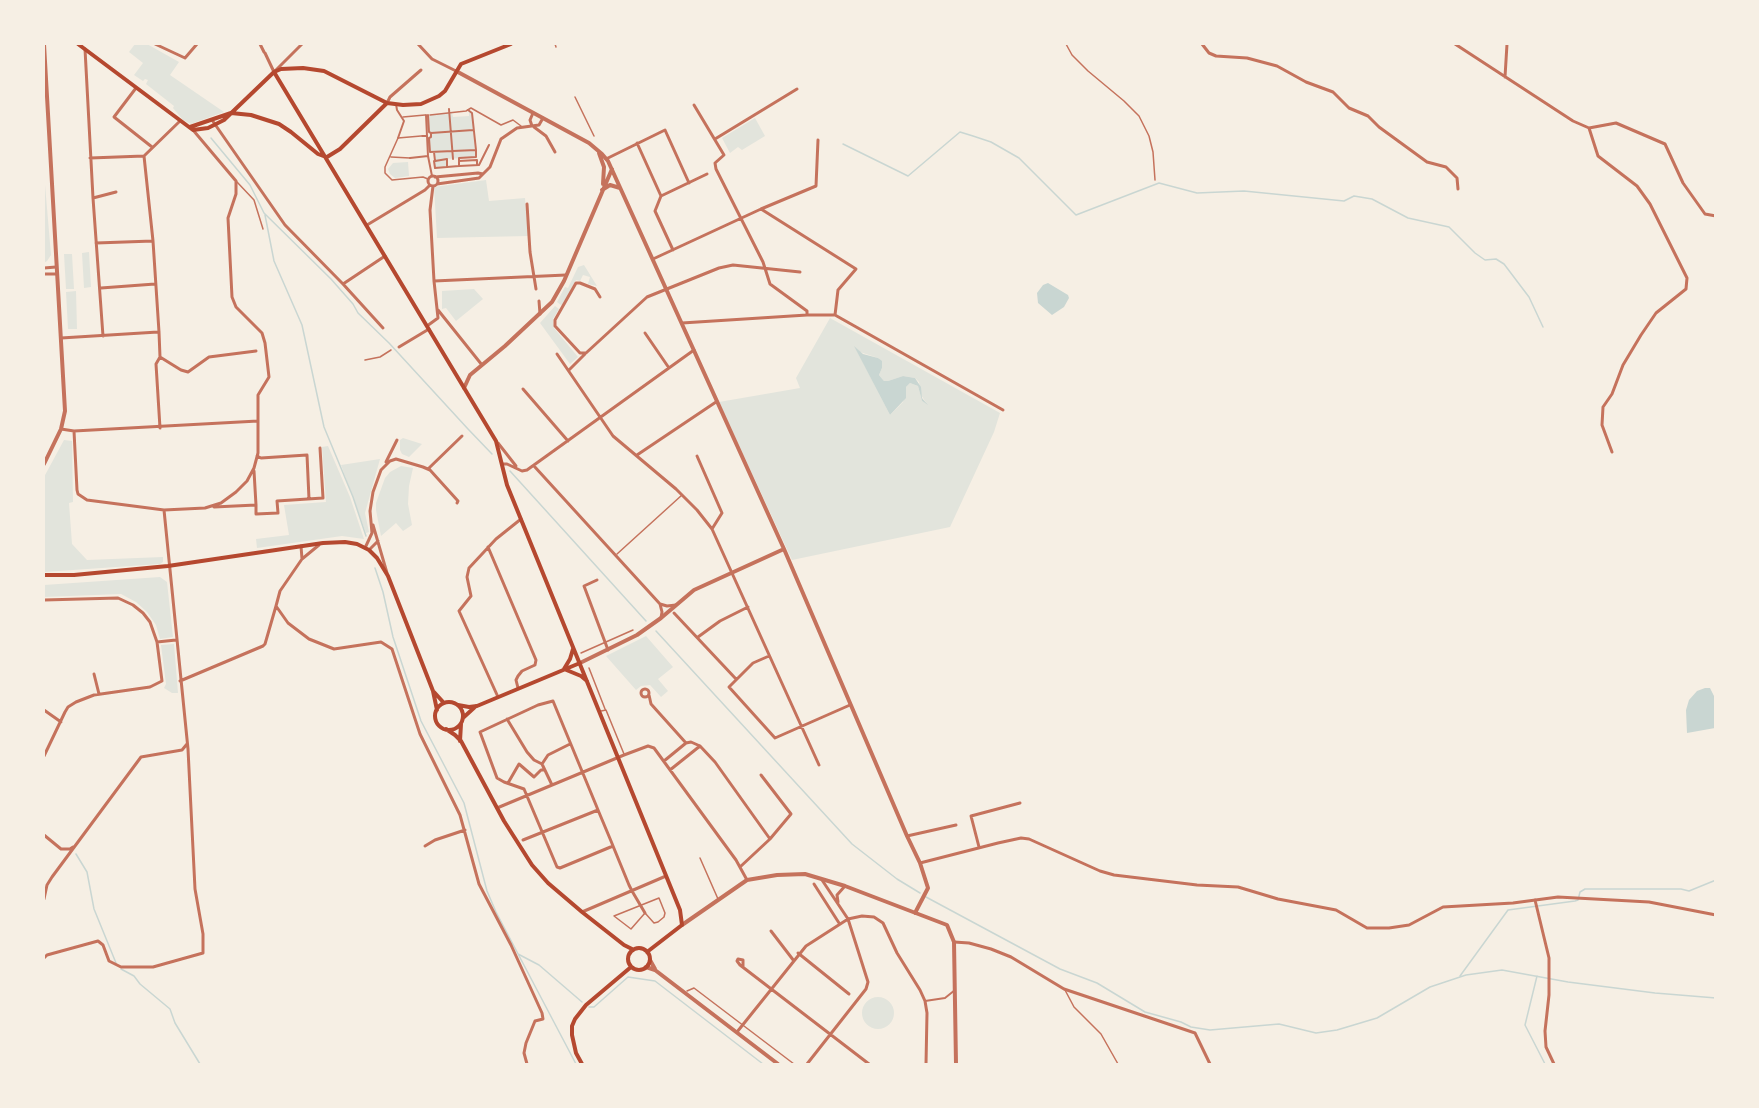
<!DOCTYPE html>
<style>
body{margin:0}
#map{position:relative;width:1759px;height:1108px;overflow:hidden;background:#f6efe4;font-family:Ubuntu,sans-serif}
canvas{display:block}
.frame{position:absolute;inset:0;border:45px solid #f6efe4;pointer-events:none}
</style>
<div id="map">
<canvas width="1759" height="1108"></canvas>
<div class="frame"></div>
</div>
<script>
const context = document.querySelector('canvas').getContext('2d');
context.lineJoin = 'round';
function fillPath(path, color) { context.fillStyle = color; context.fill(path, 'evenodd'); }
const shape = rows => new Path2D(rows.map(r => 'M' + r).join(''));
function strokePath(path, color, width, dash) { context.strokeStyle = color; context.lineWidth = width; context.lineCap = dash ? 'butt' : 'round'; context.setLineDash(dash || []); context.stroke(path); }
const green = shape([
 [135,44,147,44,179,62,170,75,224,112,191,124,183,120,173,108,174,106,146,84,148,80,145,79,143,81,134,75,143,63,129,52],
 [469,112,472,113,476,157,447,159,447,167,435,168,434,152,430,152,429,138,431,137,431,133,429,132,428,115,452,113,453,117,469,116],
 [755,118,765,136,742,150,738,147,730,153,722,138],
 [408,162,409,176,395,178,390,174,388,169,393,163],
 [44,173,51,255,47,261,44,263],
 [486,180,489,201,525,198,528,236,437,238,434,187],
 [89,252,91,287,84,288,82,253],
 [64,254,72,254,74,289,66,289],
 [584,265,597,286,588,284,590,277,583,275,580,281,576,280,562,306,557,302,565,287,568,288,578,267],
 [474,289,483,299,456,321,446,308,442,309,442,291],
 [76,291,77,329,68,329,66,292],
 [555,306,559,309,553,319,554,328,578,357,570,364,540,323],
 [830,318,1000,413,994,432,950,527,792,560,719,402,800,388,796,378],
 [855,347,860,352,878,358,882,368,879,375,884,381,888,381,903,376,915,378,919,382,921,395,927,404,922,401,918,386,910,383,906,387,903,402,890,415],
 [403,438,422,444,409,457,402,454,400,450,400,440],
 [64,440,72,441,73,502,69,503,72,544,87,560,163,557,163,562,160,564,44,572,44,477],
 [328,446,350,497,364,539,342,536,257,548,256,539,289,535,284,505,326,502,322,447],
 [380,459,365,513,369,532,366,533,341,465],
 [401,466,413,468,409,486,408,504,412,525,403,531,396,523,381,536,376,510,376,503,385,478,390,472],
 [160,577,167,582,173,637,160,639,156,625,147,612,136,602,121,594,44,597,44,585],
 [646,636,673,667,658,679,668,691,661,697,650,685,641,686,636,690,606,656],
 [174,644,178,693,172,693,164,688,166,684,161,645],
 '862 1013a16 16 0 1 1 32 0a16 16 0 1 1-32 0Z'
]);
const water = shape([
 [1048,283,1068,295,1069,298,1064,307,1052,315,1038,303,1037,293,1043,285],
 [854,346,863,354,878,358,882,361,882,368,879,375,884,381,888,381,903,376,915,378,921,387,922,398,928,405,922,401,918,386,910,383,906,387,906,398,890,415],
 [1705,688,1710,688,1715,698,1715,728,1687,733,1686,710,1689,700,1697,691]
]);
const stream = shape([
 [211,138,250,185,264,213,331,279,353,304,358,313,389,343,468,429,492,454],
 [843,144,908,176,960,132,973,136,991,142,1019,158,1076,215,1159,183,1197,193,1244,191,1344,201,1354,196,1372,199,1408,218,1449,227,1475,253,1485,260,1496,259,1504,264,1529,297,1543,327],
 [265,215,274,261,302,325,324,427,353,497,366,536],
 [510,471,646,621],
 [375,568,383,592,393,637,421,721,464,803,487,891,496,912,576,1064],
 [656,631,852,844,897,879,920,893],
 [76,854,87,872,94,909,116,963],
 [926,897,1060,969,1097,983,1145,1012,1181,1022,1191,1027,1210,1030,1279,1024,1316,1033,1337,1030,1377,1018,1430,987,1466,975,1502,970,1568,982,1655,993,1716,998],
 [518,954,539,965,582,1002],
 [121,969,134,976,140,984,170,1009,175,1023,200,1064],
 [1460,976,1508,910,1575,901,1578,900,1580,892,1585,889,1681,889,1689,891,1716,880],
 [1537,976,1525,1025,1545,1064],
 [589,1007,594,1007,628,977,655,981,763,1064]
]);
const service = shape([
 [555,44,556,47],
 [1066,44,1072,55,1088,71,1124,101,1139,116,1149,136,1153,152,1155,180],
 [575,97,594,136],
 [430,115,466,111,471,108,501,125,513,120,521,126],
 [403,117,425,115],
 [421,136,398,138,385,167,385,173,392,180,423,177,428,179],
 [391,157,410,158],
 [237,182,254,200,263,229],
 [365,360,380,357,391,350],
 [617,554,682,495],
 [581,653,633,630],
 [589,668,605,709],
 [601,711,606,710,624,754],
 [700,858,718,899],
 [659,898,665,913,664,917,658,922,654,923,645,913,631,929,614,916,659,898],
 [1065,990,1074,1007,1101,1034,1118,1064],
 [687,991,694,988,794,1064]
]);
const pedestrian = shape([
 [396,104,397,110,404,121,398,138],
 [449,109,453,159],
 [428,115,429,132,431,133,431,137,429,138,430,152,476,150,472,113,468,110],
 [431,133,473,130],
 [422,136,427,136,426,115],
 [427,136,428,156],
 [434,152,435,161,447,159,447,167,459,166,459,158,476,157,476,150],
 [410,158,428,156,432,176],
 [436,161,434,161,435,168,447,167],
 [459,161,477,160,477,164],
 [459,166,479,165,489,145],
 [925,1001,945,998,955,990]
]);
const minor = shape([
 [155,44,185,58,197,44],
 [260,44,264,52],
 [418,44,432,59,456,71],
 [1202,44,1209,53,1216,56,1247,58,1277,66,1306,82,1333,92,1349,108,1368,116,1379,127,1427,162,1446,167,1457,178,1458,189],
 [1455,44,1573,121,1589,128,1598,156,1637,186,1650,204,1687,278,1686,289,1656,313,1641,335,1623,365,1612,394,1603,407,1602,425,1612,452],
 [85,49,93,198,103,336],
 [265,53,274,72,302,44],
 [1505,77,1507,44],
 [136,88,114,117,152,147],
 [387,103,390,97,421,70],
 [694,105,724,155,715,163,716,169,763,262,770,284,807,311,807,315],
 [212,120,285,225,343,284,383,328],
 [532,126,530,120,533,113],
 [534,127,546,136,555,152],
 [1589,128,1616,123,1665,144,1683,183,1705,214,1716,216],
 [715,139,797,89],
 [637,143,661,196,655,211,673,250],
 [90,158,144,156],
 [606,159,665,130,689,183],
 '428 181a5 5 0 1 1 10 0a5 5 0 1 1-10 0Z',
 [435,177,478,173,483,174],
 [437,184,479,178,490,167,501,139,517,128,539,125,543,118],
 [661,196,707,174],
 [93,198,116,192],
 [527,204,530,252,536,289],
 [761,209,816,186,818,140],
 [367,225,425,190,430,185],
 [96,243,153,241],
 [653,259,761,209,856,269,838,290,835,315],
 [44,268,56,267],
 [44,274,57,274],
 [434,281,566,275],
 [343,284,385,256],
 [101,288,155,284],
 [600,297,595,289,580,283,576,283,555,320,555,326,580,353,586,353,647,297,719,268,733,265,800,272],
 [539,301,540,314],
 [438,310,482,365],
 [682,323,807,315,835,315,1003,410],
 [427,326,438,318,434,281,430,210,433,186],
 [645,333,669,368],
 [61,338,158,332],
 [399,347,429,329],
 [557,354,613,436,676,489,697,510,712,529,819,765],
 [160,357,181,370,188,372,209,357,256,351],
 [569,370,585,354],
 [523,389,568,441],
 [160,428,156,364,160,357,159,332,153,241,144,156,180,121],
 [61,429,74,431,258,421],
 [74,431,77,490,78,494,87,500,164,510,205,508,221,503,236,492,247,481,254,468,258,453,258,395,269,377,265,343,262,333,236,307,232,297,228,218,236,194,236,181,193,130],
 [498,443,516,466],
 [637,455,716,402],
 [257,456,261,458,307,455,309,499],
 [697,456,722,513,712,529],
 [386,462,397,440],
 [502,464,507,464,522,471,527,470,694,350],
 [534,466,660,604,662,612,661,618],
 [428,469,462,436],
 [254,471,256,505],
 [214,507,256,505,256,514,278,513,277,501,323,498,320,448],
 [373,525,387,573],
 [301,546,302,559,280,591,276,606,288,623,309,639,334,649,381,642,392,649,420,734,460,815,479,884,511,945,542,1013,543,1019,535,1021,526,1043,524,1053,527,1064],
 [488,547,536,660,535,665,522,671,518,676,516,680,518,688],
 [365,548,372,533,370,511,373,492,381,470,390,461,396,459,423,467,430,470,458,501,457,503],
 [369,550,378,541],
 [302,559,319,545],
 [597,580,584,586,608,650],
 [44,600,118,598,133,605,143,613,150,622,157,642,176,640],
 [660,604,667,606,676,605],
 [674,613,736,679],
 [698,637,720,621,748,607],
 [769,656,753,663,729,687,775,738,850,705],
 [94,674,99,694],
 [180,681,263,646,265,644,276,606],
 '641 693a4 4 0 1 1 8 0a4 4 0 1 1-8 0Z',
 [649,695,651,704,686,743],
 [498,697,459,611,471,596,467,577,469,568,496,539,521,519],
 [44,710,61,722],
 [507,719,527,752,534,760,542,764,548,755,570,744],
 [44,756,65,712,68,707,76,702,94,695,150,687,162,681,157,642],
 [664,761,686,743,691,742,700,746,715,762,770,839],
 [542,764,552,785],
 [670,770,700,746],
 [508,783,519,764,534,777,541,770,545,770],
 [497,808,624,755,648,746,654,748,736,860,747,880],
 [44,835,61,849,70,849,73,847],
 [907,836,956,825],
 [523,840,598,810],
 [425,846,435,840,465,830],
 [613,846,560,868,557,867,524,789,504,782,497,778,480,732,538,705,553,701,596,805,598,810,611,841,613,846,629,885,632,891,645,913],
 [979,847,971,816,1020,803],
 [920,863,998,843,1021,838,1029,839,1100,871,1114,875,1197,885,1238,887,1278,899,1336,910,1367,928,1389,928,1409,925,1443,907,1513,903,1558,897,1649,902,1716,915],
 [740,867,770,839,791,814,761,775],
 [814,884,839,923],
 [44,899,47,885,52,877,141,757,182,750,187,744],
 [1535,900,1549,958,1549,995,1545,1031,1546,1047,1554,1064],
 [838,902,837,895,845,886],
 [582,912,666,876],
 [771,931,794,961],
 [954,942,969,943,991,949,1011,957,1064,989,1195,1033,1210,1064],
 [798,953,849,994],
 [44,958,47,955,98,941,103,945,109,961,121,967,153,967,203,953,203,934,195,889,188,749,164,510],
 [743,966,743,960,738,959,737,961,740,965,869,1064],
 [737,1032,806,946,848,919,862,916,874,917,883,923,897,953,920,990,925,1001,927,1013,926,1064],
 [807,1064,866,989,868,982,848,919,822,880]
]);
const tertiary = shape([
 [456,71,589,143,602,154,608,161,784,549,907,836,920,863,928,888,915,913],
 [599,153,604,167,603,184],
 [602,190,610,185,620,188],
 [464,388,470,375,505,346,552,302,564,281,612,169],
 [44,464,61,429,65,411,44,44],
 [580,663,637,635,661,618,694,590,784,549],
 [682,925,747,880,777,875,805,874,845,886,947,925,954,942,956,1064],
 [650,960,655,969],
 [646,967,655,970,778,1064]
]);
const secondary = shape([
 [78,44,193,130,208,128,224,120,274,72,281,69,303,68,324,71,387,103,403,105,421,104,439,96,445,91,461,64,511,44],
 [274,72,496,441,507,485,680,910,682,925,647,952],
 [190,127,231,113,251,115,279,124,291,132,318,154,326,157],
 [327,157,340,149,387,103],
 [44,575,74,575,168,566,323,543,345,542,357,544,369,550,377,558,388,576,433,691,437,710],
 [564,669,581,676,587,681],
 [564,669,570,659,573,649],
 [434,692,444,703],
 '435 716a14 14 0 1 1 28 0a14 14 0 1 1-28 0Z',
 [458,705,469,707,477,706,580,663],
 [464,717,476,706],
 [446,729,455,735,461,741,504,821,532,865,548,883,582,912,624,945,632,949],
 [460,741,461,724],
 '628 959a11 11 0 1 1 22 0a11 11 0 1 1-22 0Z',
 [582,1064,576,1053,572,1035,572,1026,575,1019,586,1005,631,967]
]);
fillPath(green, '#e2e4dc');
fillPath(water, '#c9d6d2');
strokePath(stream, '#c9d6d2', 1.5);
strokePath(service, '#c5725c', 1.5);
strokePath(pedestrian, '#c5725c', 2);
strokePath(minor, '#c5725c', 3);
strokePath(tertiary, '#c5725c', 4);
strokePath(secondary, '#b5482f', 4);
</script>
